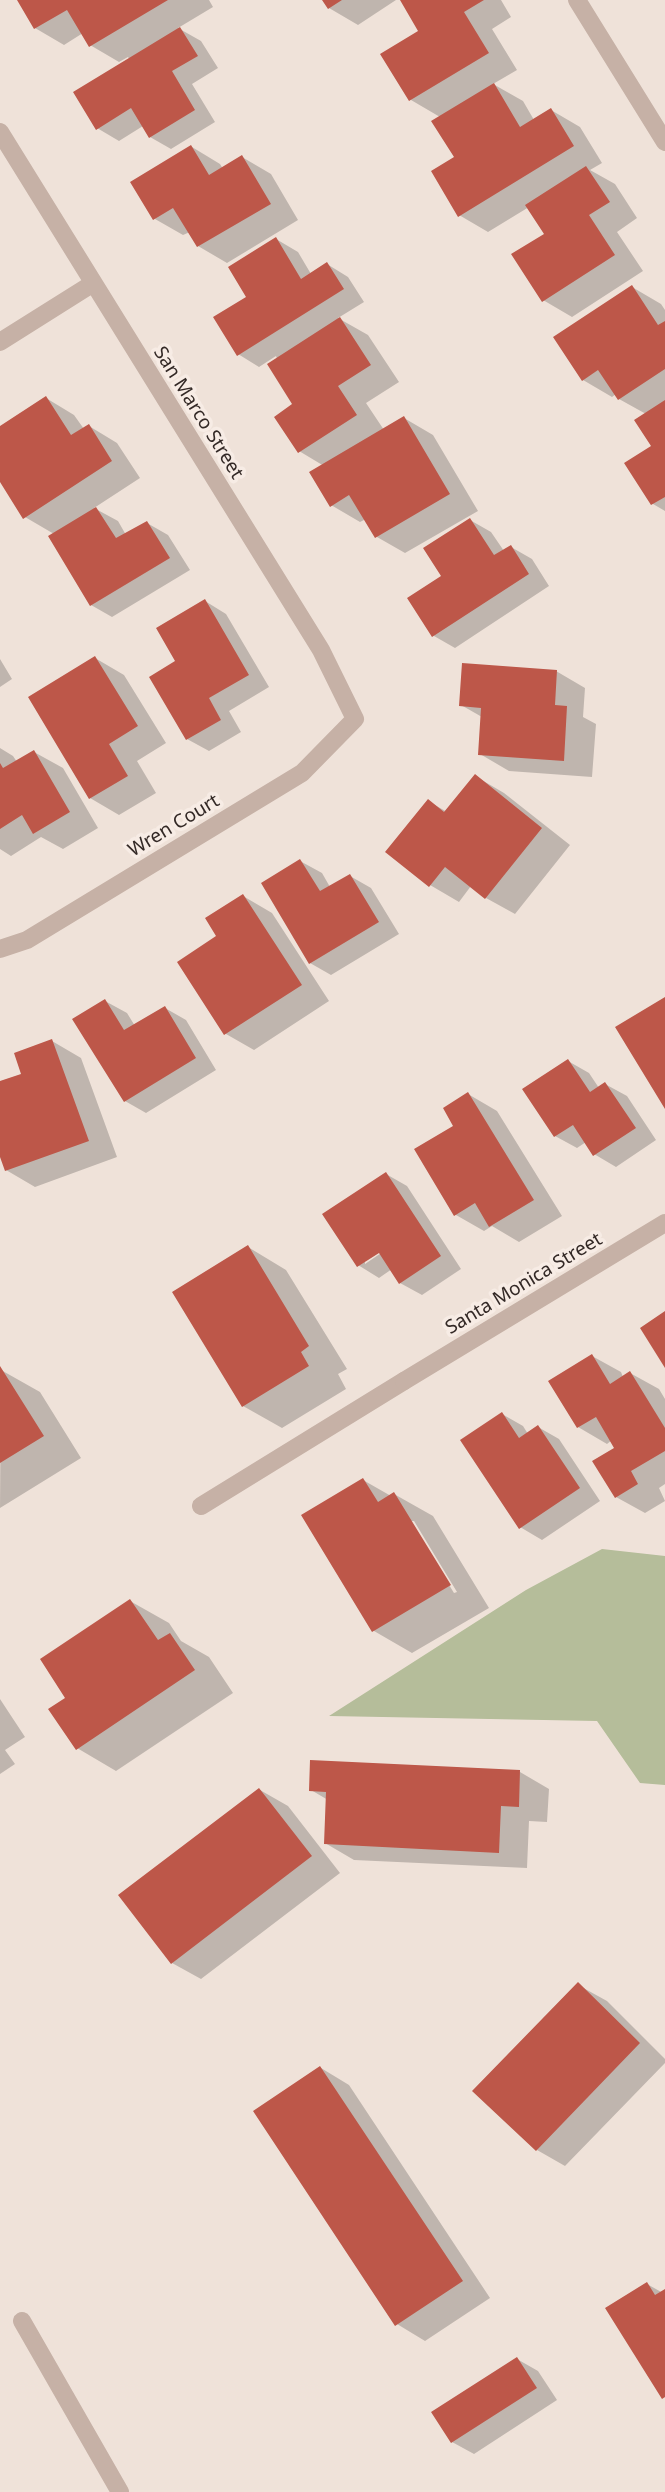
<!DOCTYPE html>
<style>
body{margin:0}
canvas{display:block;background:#efe2d9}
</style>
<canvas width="665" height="2492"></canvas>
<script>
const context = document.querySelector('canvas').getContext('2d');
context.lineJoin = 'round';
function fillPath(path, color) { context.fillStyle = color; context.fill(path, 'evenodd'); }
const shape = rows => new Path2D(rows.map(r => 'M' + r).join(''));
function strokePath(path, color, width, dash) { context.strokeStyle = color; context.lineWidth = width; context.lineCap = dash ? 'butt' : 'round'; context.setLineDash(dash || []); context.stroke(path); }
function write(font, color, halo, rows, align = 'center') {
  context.font = font + ' "Noto Sans",sans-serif'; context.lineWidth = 7; context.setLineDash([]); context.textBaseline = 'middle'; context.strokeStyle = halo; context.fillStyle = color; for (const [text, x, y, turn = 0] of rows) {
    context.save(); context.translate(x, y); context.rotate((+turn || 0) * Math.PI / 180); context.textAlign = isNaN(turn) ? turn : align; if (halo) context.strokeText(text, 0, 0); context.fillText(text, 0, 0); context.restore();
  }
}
const green = shape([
 [602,1549,665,1556,665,1785,640,1783,597,1721,329,1716,526,1590]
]);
const shadow = shape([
 [19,0,209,0,213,7,178,28,201,41,218,68,192,84,215,122,171,149,150,137,143,126,119,141,97,128,130,60,128,57,119,62,90,45,83,33,64,45,35,28],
 [324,0,396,0,358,25,329,8],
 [404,0,501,0,511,17,492,29,517,70,493,84,523,101,534,120,551,110,580,127,602,163,590,170,615,184,637,218,617,232,643,271,572,317,543,300,546,235,529,207,488,232,459,215,456,158,440,117,411,100,421,32],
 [192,147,220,164,223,169,242,157,271,174,298,220,227,263,198,246,190,232,183,235,155,219],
 [276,239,298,252,311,274,327,264,348,277,364,302,338,318,368,335,399,382,366,403,384,430,404,418,433,435,478,511,405,553,377,537,366,519,360,522,331,505,324,466,299,451,295,405,276,356,259,367,238,354,249,298],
 [632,287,661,304,665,310,665,511,653,504,653,446,646,414,619,399,616,394,612,397,583,380],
 [46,398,74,415,84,429,89,426,117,443,140,478,94,508,118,521,126,535,147,523,168,535,190,570,112,617,91,605,54,534,25,517,0,479,0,428],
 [470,520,491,532,504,551,511,547,532,559,549,586,455,648,434,636],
 [205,601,226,614,269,687,229,711,241,732,209,751,187,739,178,662],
 [95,658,124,675,166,743,137,761,156,793,119,815,90,798],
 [0,659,12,679,0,687],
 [556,671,585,688,583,717,596,724,592,777,509,771,480,754,482,717,461,705],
 [0,748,13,756,17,762,34,752,63,768,98,828,63,849,41,837,11,856,0,849],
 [475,776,504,793,570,845,515,914,486,898,471,886,459,902,430,885,428,801,447,812],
 [300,861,322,873,330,887,350,876,371,888,399,934,331,975,310,963],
 [243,896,272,913,329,1001,254,1050,226,1034,219,937],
 [105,1001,127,1013,135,1026,165,1008,186,1020,216,1070,146,1113,125,1101],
 [52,1041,81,1058,117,1157,35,1187,6,1170,0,1152,0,1083,23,1075],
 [568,1061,589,1073,599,1088,605,1084,627,1096,656,1140,616,1167,594,1154,586,1142,577,1148,555,1136],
 [468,1094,497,1111,562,1216,519,1242,492,1226,484,1231,456,1215,456,1126],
 [386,1174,407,1186,461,1269,422,1295,400,1283,392,1269,379,1278,358,1265],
 [387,1249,365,1264,365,1259],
 [248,1247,286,1270,347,1369,338,1374,346,1389,282,1428,243,1406],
 [592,1356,621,1372,623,1377,630,1373,659,1389,665,1399,665,1484,659,1488,665,1501,645,1513,616,1497,617,1448,612,1440,607,1444,578,1427],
 [1,1370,40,1392,81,1458,0,1508],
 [502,1414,523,1426,528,1434,538,1427,559,1439,600,1501,542,1540,520,1527],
 [363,1480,391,1496,394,1494,433,1516,489,1608,412,1653,374,1631,304,1516],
 [410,1521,414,1521,457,1592,454,1593],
 [130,1601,169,1623,181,1641,209,1657,233,1693,116,1771,77,1748,67,1698],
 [0,1699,25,1737,5,1750,15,1764,0,1774],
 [520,1772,549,1789,547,1822,529,1821,527,1868,354,1860,325,1843,328,1800,311,1790],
 [260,1790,288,1806,340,1873,201,1979,172,1963],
 [578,1985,607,2001,665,2059,665,2063,565,2166,537,2150],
 [321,2068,349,2085,490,2298,425,2341,397,2324],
 [647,2284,663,2293,665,2291,665,2398],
 [517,2359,538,2371,557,2400,474,2454,452,2442]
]);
const building = shape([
 [17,0,168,0,89,47,67,10,34,29],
 [322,0,342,0,328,9],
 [400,0,484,0,464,12,489,53,409,101,380,54,418,31],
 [180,27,198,56,172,71,195,110,149,138,131,108,96,130,73,92],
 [494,83,520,127,551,108,574,146,458,217,431,171,454,157,431,121],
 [191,145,209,175,242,155,271,204,197,247,173,208,153,220,130,182],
 [586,166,610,202,589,215,615,255,542,302,511,254,544,234,525,205],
 [276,237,301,279,327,262,344,289,237,356,213,317,246,297,228,267],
 [632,285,658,325,665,321,665,369,618,400,598,370,582,381,553,337],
 [340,317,371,365,338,386,357,415,298,453,274,417,292,404,267,364],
 [46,396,71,435,89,424,112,461,23,519,0,482,0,426],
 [665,400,665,497,651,505,624,463,651,446,634,420],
 [404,416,450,494,375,538,349,495,330,507,309,472],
 [96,507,116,538,147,521,170,558,90,606,48,536],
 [470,518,494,555,511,545,529,574,432,637,407,598,441,576,423,548],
 [205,599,249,675,209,698,221,720,186,740,149,677,175,661,156,628],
 [95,656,138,726,109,744,128,776,89,799,28,697],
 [462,663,557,670,555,705,567,706,564,761,478,755,481,708,459,706],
 [34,750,70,812,33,834,22,815,0,829,0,763,3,768],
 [475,774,542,828,485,899,445,867,429,887,385,852,428,799,444,812],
 [300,859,320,891,350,874,379,922,309,964,261,883],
 [243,894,302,985,224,1035,177,962,216,936,205,918],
 [665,997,665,1109,615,1027],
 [105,999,124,1030,165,1006,196,1058,124,1102,72,1019],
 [52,1039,89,1141,5,1171,0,1157,0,1081,21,1074,14,1053],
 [568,1059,590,1092,605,1082,636,1128,593,1156,573,1125,554,1137,522,1089],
 [468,1092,534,1200,489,1227,475,1203,454,1216,414,1149,453,1126,443,1108],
 [386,1172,441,1256,399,1284,379,1253,357,1267,322,1214],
 [248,1245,309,1346,301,1352,309,1366,242,1407,172,1292],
 [665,1311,665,1368,640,1328],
 [592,1354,610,1384,630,1371,665,1428,665,1451,631,1471,638,1484,615,1498,592,1461,614,1448,596,1417,577,1428,548,1381],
 [0,1366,44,1436,0,1463],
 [502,1412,519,1438,538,1425,580,1488,519,1529,460,1440],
 [363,1478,378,1502,394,1492,451,1585,372,1632,301,1515],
 [130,1599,158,1640,170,1633,195,1670,76,1750,48,1709,65,1698,40,1659],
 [310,1760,520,1770,519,1807,501,1806,499,1853,324,1844,326,1792,309,1791],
 [259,1788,312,1856,171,1964,118,1895],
 [578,1982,640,2043,536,2151,472,2091],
 [320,2066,463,2281,395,2326,253,2111],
 [647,2282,655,2295,665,2289,665,2397,662,2399,605,2308],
 [517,2357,537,2388,451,2443,431,2412]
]);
const service = shape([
 [201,1506,404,1381],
 [22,2321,120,2492]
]);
const minor = shape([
 [577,0,665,142],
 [0,132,321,650,355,719,302,773,27,940,0,949],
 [0,342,92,284],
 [404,1381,665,1223]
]);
const streetNames = [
 ["San Marco Street",198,413,58],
 ["Wren Court",174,826,-31],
 ["Santa Monica Street",524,1284,-31]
];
fillPath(green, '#b5bd9a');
fillPath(shadow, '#0003');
fillPath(building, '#bd5749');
strokePath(service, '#c6b1a6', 18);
strokePath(minor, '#c6b1a6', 18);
write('19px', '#332926', '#f7ece5', streetNames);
</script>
